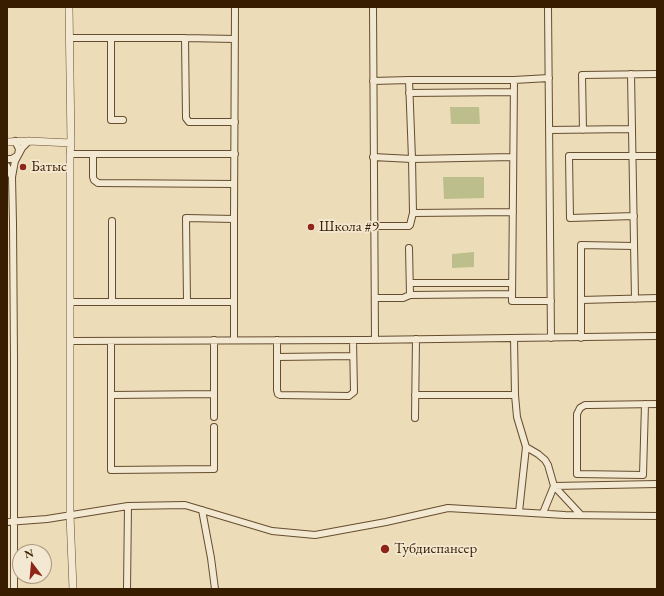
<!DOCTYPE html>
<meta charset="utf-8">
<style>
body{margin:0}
#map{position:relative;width:664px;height:596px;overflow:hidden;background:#ecdcb8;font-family:"EB Garamond",serif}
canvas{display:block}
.frame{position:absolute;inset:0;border:8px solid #391d01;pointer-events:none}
.north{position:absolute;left:12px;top:544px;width:40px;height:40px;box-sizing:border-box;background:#f3e8d1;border:1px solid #a9977e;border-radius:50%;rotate:344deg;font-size:11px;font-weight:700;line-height:16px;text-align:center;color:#391d01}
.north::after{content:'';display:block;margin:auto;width:14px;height:18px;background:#8f2418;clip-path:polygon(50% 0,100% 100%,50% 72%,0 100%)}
</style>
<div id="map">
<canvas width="664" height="596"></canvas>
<div class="frame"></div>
<div class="north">N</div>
</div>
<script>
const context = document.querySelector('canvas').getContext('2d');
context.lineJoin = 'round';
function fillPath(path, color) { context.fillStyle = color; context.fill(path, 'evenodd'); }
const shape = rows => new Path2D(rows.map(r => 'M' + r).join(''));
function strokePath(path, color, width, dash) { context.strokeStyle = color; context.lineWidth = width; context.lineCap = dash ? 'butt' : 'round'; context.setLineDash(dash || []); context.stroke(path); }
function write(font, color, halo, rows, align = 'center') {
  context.font = font + ' "EB Garamond",serif'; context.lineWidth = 3.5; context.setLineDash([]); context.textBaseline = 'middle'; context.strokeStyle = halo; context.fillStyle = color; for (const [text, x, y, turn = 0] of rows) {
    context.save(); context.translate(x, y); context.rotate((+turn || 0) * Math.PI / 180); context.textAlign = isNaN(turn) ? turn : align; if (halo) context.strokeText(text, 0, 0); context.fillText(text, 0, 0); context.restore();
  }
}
const green = shape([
 [450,107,479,107,480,124,451,124],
 [443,177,484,177,484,198,444,199],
 [474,252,474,267,452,268,452,254]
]);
const minor = shape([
 [373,7,375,340],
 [548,8,551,338],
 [70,38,185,38,235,39],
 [111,38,111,120,123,120],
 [185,38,186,118,189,122,235,122],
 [631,74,635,299],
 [409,80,514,80,512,301,551,301],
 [514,80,549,78],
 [373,81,409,80,412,159,413,213,410,225,409,226,374,226],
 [409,93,513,92],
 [549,130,632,129],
 [583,130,582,75,657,74],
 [70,154,235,154],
 [93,154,93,177,94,180,98,183,234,184],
 [373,157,412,159,513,157],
 [7,159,12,159,18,155,19,149,15,141],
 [7,166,12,177],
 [413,213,513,212],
 [634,216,570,218,569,156,657,156],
 [409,248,410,295,512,294],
 [410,283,512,283],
 [375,298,403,298,410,295],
 [581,300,657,298],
 [70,302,234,302],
 [112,302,112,221],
 [187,302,186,218,234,219],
 [514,338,515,395,517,417,526,447,519,512],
 [581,338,581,245,634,246],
 [214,340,214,417],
 [234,340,234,219,235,7],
 [277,340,277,390,278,394,280,395,349,396,354,392,353,340],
 [71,341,365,340,657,336],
 [111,341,111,470,214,469,214,427],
 [277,357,353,356],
 [111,395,214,394],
 [415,395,515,395],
 [645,404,643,475,577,474,577,414,580,408,585,405,589,405,657,404],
 [415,418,416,339],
 [526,447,538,454,545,460,548,465,554,486,581,515],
 [554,486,657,484],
 [202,510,211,558,215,589],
 [543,513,554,486],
 [7,522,47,519,128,506,185,505,272,531,315,535,386,522,448,508,565,515,657,516],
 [14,589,14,358,13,223,12,177,15,161,22,148,29,141],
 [127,589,128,506]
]);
const tertiary = shape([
 [69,7,71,143,70,154,70,515,73,589],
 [7,142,29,141,71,143]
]);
const markers = [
 [23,167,4,"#8f2418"],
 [311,227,4,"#8f2418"],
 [385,549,5,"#8f2418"]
];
const poiNames = [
 ["Батыс",31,167],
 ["Школа #9",319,227],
 ["Тубдиспансер",394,549]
];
fillPath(green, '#bcbf8c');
strokePath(minor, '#664d2f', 8);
strokePath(tertiary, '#664d2f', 8);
strokePath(minor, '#f3e8d1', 6);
strokePath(tertiary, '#f3e8d1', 7);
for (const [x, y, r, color] of markers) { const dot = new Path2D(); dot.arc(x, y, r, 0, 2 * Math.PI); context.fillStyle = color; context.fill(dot); strokePath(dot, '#f3e8d1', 1.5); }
write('15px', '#391d01', '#f3e8d1', poiNames, 'left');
</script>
